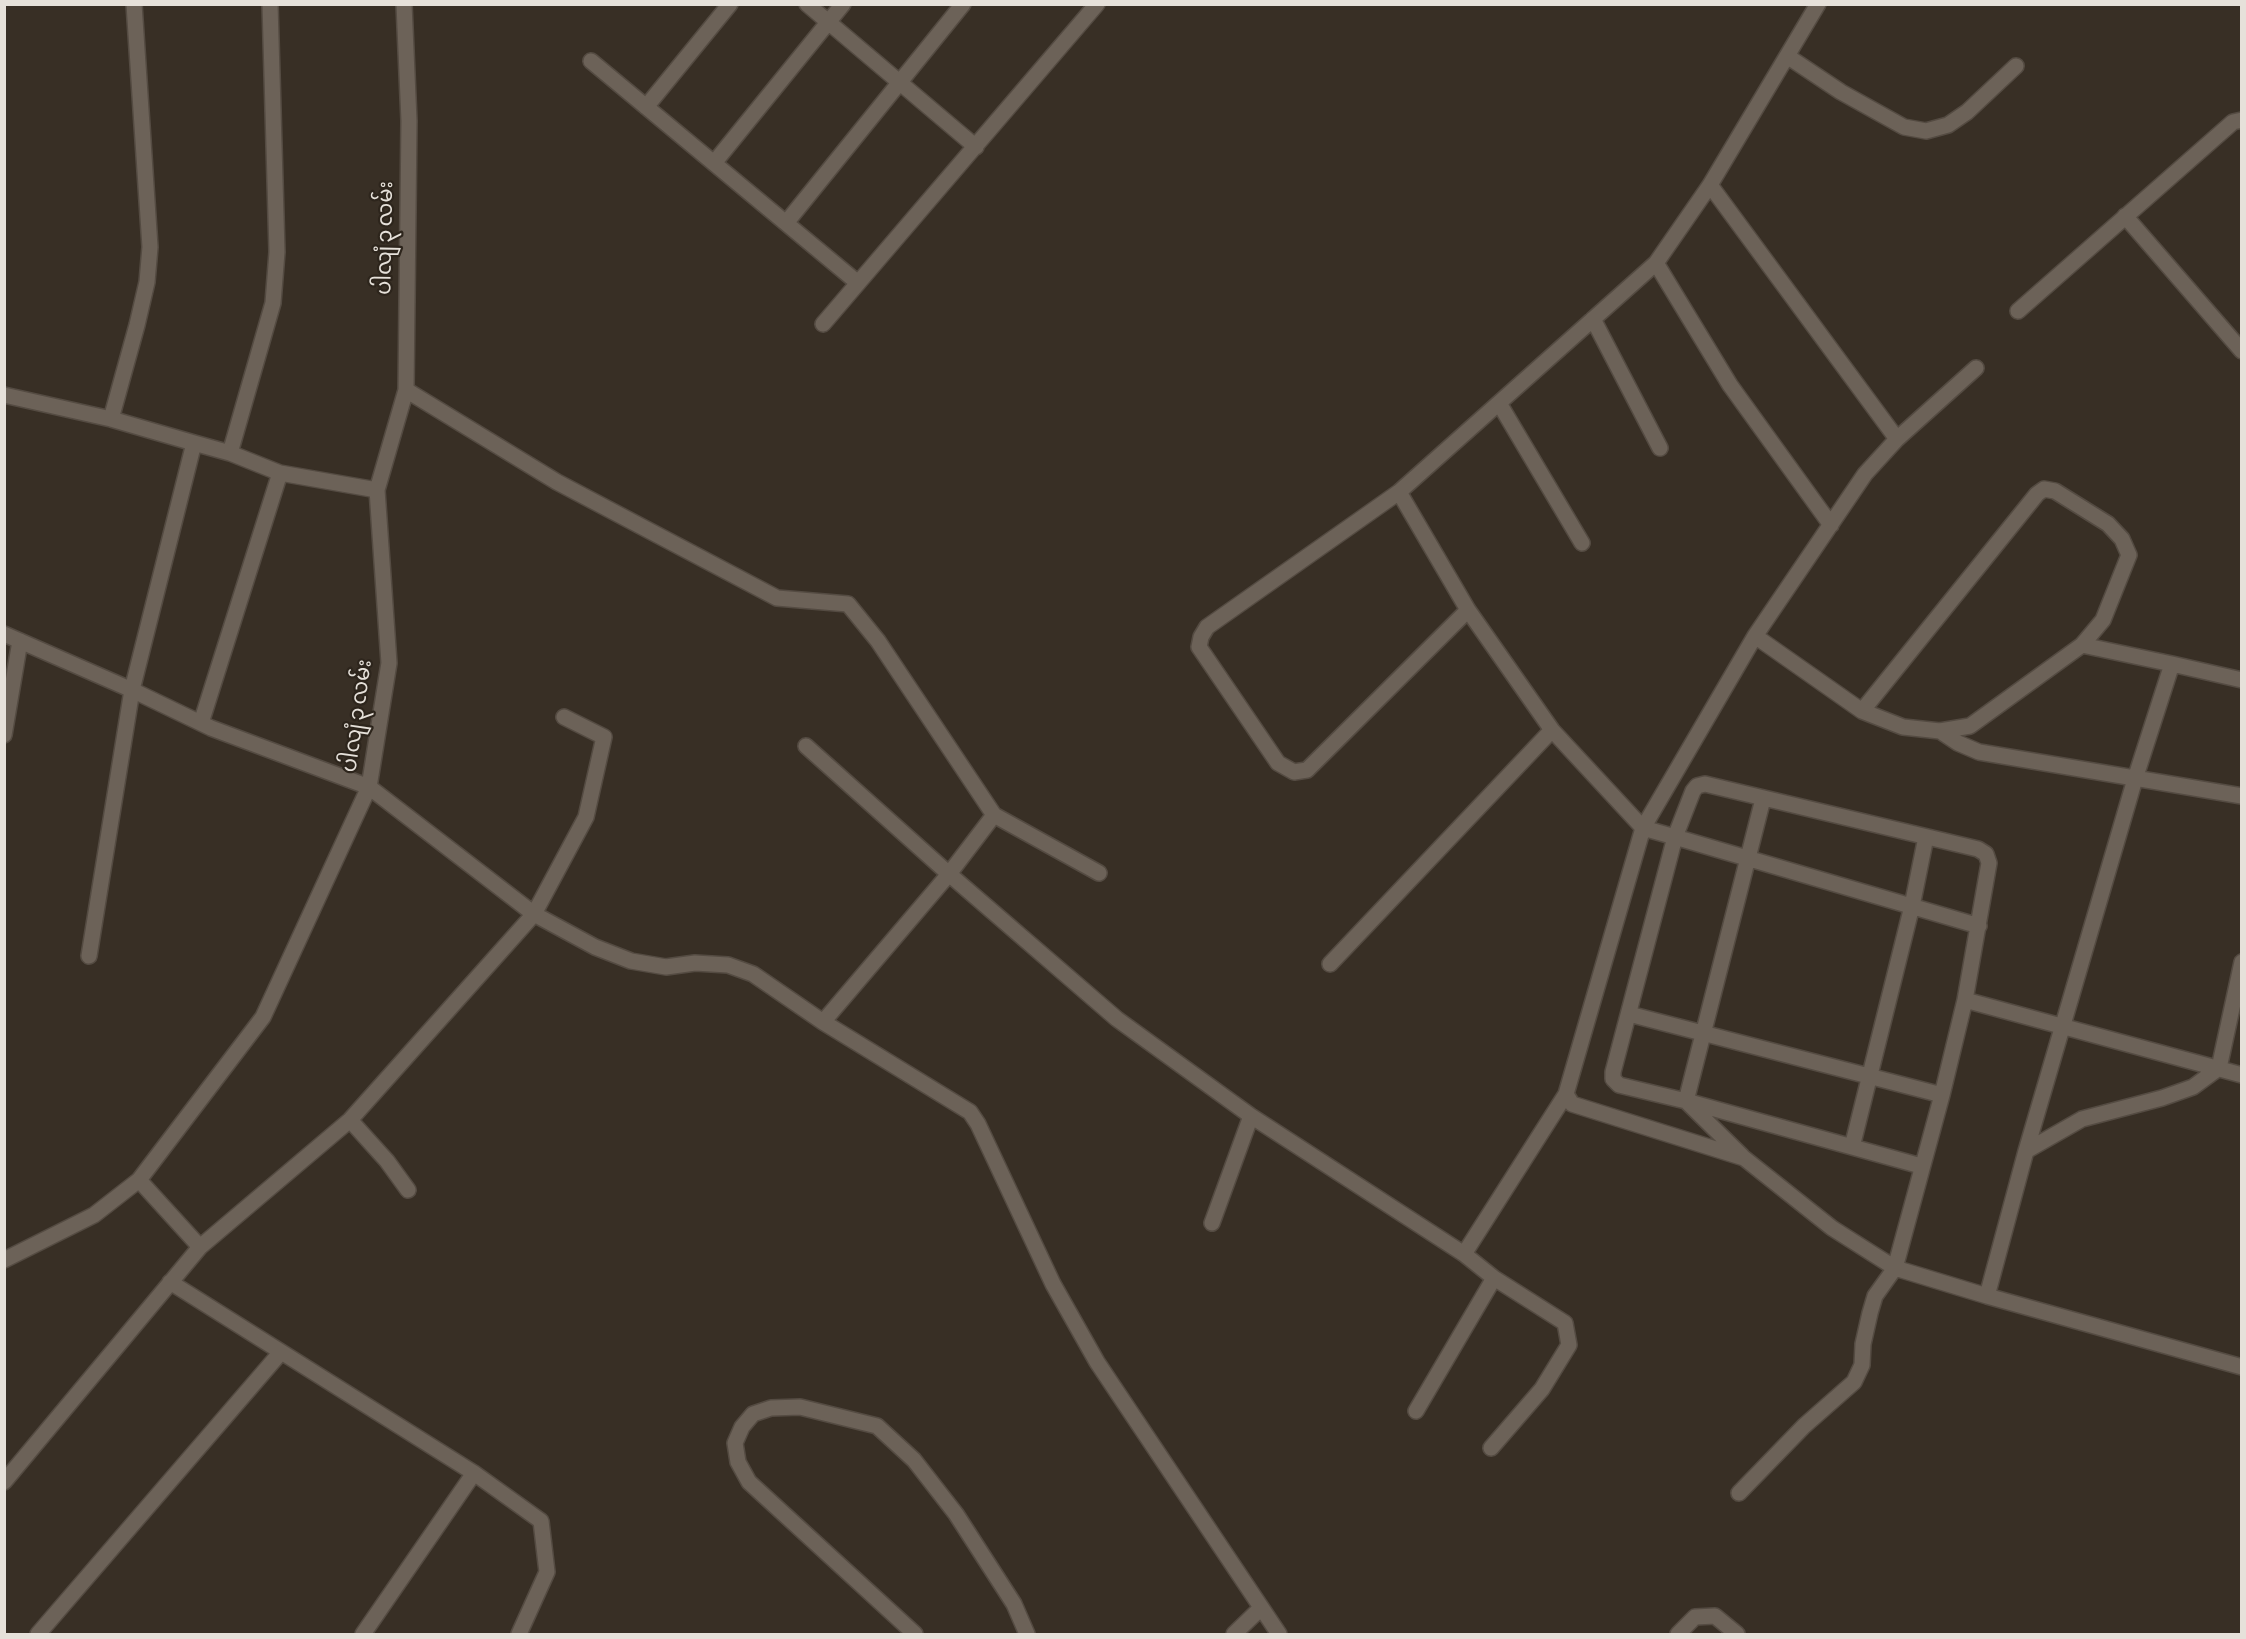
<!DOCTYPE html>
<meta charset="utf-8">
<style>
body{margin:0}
#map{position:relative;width:2246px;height:1639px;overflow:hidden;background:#382f25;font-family:"Sofia Sans Condensed",sans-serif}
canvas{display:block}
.frame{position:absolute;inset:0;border:6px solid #e6e1da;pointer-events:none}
</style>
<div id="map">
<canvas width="2246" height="1639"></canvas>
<div class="frame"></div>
</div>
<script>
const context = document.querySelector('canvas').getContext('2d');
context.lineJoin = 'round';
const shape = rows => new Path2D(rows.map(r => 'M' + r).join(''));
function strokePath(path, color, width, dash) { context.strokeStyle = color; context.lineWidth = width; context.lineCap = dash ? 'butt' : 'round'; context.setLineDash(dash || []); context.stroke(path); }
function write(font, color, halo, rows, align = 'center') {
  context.font = font + ' "Sofia Sans Condensed","Noto Sans Myanmar",sans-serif'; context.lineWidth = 4.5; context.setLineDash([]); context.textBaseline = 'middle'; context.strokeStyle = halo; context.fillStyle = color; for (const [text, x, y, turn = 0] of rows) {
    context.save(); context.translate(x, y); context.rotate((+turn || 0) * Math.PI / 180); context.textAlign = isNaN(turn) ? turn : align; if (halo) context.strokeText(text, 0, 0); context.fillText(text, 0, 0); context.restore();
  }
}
const minor = shape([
 [807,4,976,147],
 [1787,56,1841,92,1904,127,1926,131,1948,125,1967,112,2016,66],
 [591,61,858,283],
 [646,107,730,4],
 [714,163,843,4],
 [1710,185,1897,439,1865,474,1755,636,1643,828,1566,1094,1572,1104,1744,1158,1832,1228,1895,1268,1987,1296,2242,1367],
 [2125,216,2242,351],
 [786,223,963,4],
 [1656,263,1730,385,1831,525],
 [2018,311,2233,122,2242,120],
 [1593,319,1660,448],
 [823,324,1097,4],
 [406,390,557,482,777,598,848,604,878,641,994,815,1099,873],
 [4,395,111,419,194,443,230,453,280,473,377,490],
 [1499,403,1582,543],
 [111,419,137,325,147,282,150,247,134,4],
 [1897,439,1976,368],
 [230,453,273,303,277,252,270,4],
 [1399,492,1207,627,1201,637,1199,647,1278,763,1294,772,1307,770,1468,610],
 [4,634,132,690,211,728,369,787,534,914,595,947,631,961,666,967,695,963,728,965,753,974,823,1022,970,1112,978,1124,1053,1284,1097,1362,1279,1634],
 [1755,636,1862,711,1903,727,1940,731,1970,726,2082,645,2103,620,2129,555,2122,539,2108,524,2055,491,2044,489,2037,494,1862,711],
 [2082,645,2172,664],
 [201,723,280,473],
 [1940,731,1958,743,1979,752,2242,796],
 [4,735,20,641],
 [806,746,949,874,1117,1019,1251,1116,1464,1254,1494,1278,1565,1323,1569,1345,1542,1389,1491,1448],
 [89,956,132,690,194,443],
 [1330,964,1552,730],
 [1965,1000,2242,1075],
 [1629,1014,1942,1095],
 [823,1022,949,874,994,815],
 [350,1120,387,1161,408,1190],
 [1852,1147,1912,906,1926,837],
 [2026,1151,2082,1119,2162,1098,2193,1087,2219,1068,2242,962],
 [1742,1156,1686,1101,1763,799],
 [1921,1166,1686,1101,1619,1085,1613,1079,1613,1072,1675,837,1979,926],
 [139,1180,200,1247],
 [1212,1223,1251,1116],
 [1464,1254,1566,1094],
 [4,1260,94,1215,139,1180,263,1017,369,787,389,663,377,490,406,390,409,121,404,4],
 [170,1282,474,1473,541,1521,547,1572,519,1634],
 [1987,1296,2026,1151,2135,779,2172,664,2242,680],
 [1416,1411,1494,1278],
 [4,1482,200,1247,350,1120,534,914,586,817,604,737,564,717],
 [1739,1493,1804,1426,1854,1382,1862,1365,1863,1344,1870,1313,1875,1296,1895,1268,1942,1095,1965,1000,1989,863,1986,854,1978,849,1705,784,1697,786,1693,791,1675,837,1643,828,1552,730,1468,610,1399,492,1656,263,1710,185,1818,4],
 [38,1634,281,1352],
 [363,1634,474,1473],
 [915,1634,749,1482,738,1462,735,1443,742,1427,753,1414,771,1408,800,1407,877,1426,914,1460,956,1514,1014,1604,1027,1634],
 [1234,1634,1261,1608],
 [1678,1634,1695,1617,1715,1616,1737,1634]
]);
const streetNames = [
 ["ပါလျံ ၃ လမ်း",386,238,-89],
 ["ပါလျံ ၃ လမ်း",358,716,-82]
];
strokePath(minor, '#544b42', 18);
strokePath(minor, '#6c6258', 15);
write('21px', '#e6e1da', '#2d251c', streetNames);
</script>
